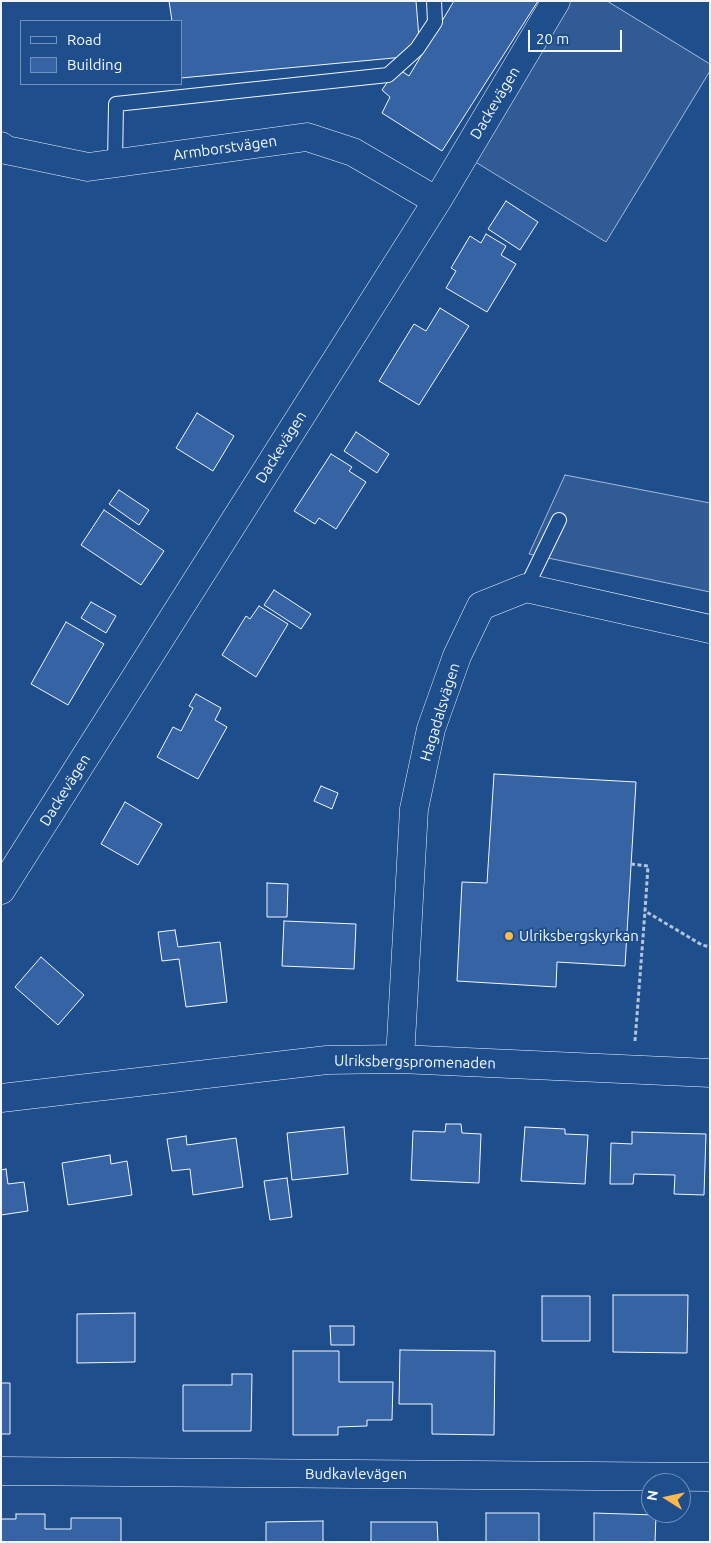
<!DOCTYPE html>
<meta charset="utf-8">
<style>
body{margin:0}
#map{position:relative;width:711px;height:1543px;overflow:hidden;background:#1f4e8c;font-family:Ubuntu,sans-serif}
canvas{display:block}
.frame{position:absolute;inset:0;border:2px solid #f2f6ff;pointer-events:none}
.legend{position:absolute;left:20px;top:20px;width:162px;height:65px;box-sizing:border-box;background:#1f4e8c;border:1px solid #7391ba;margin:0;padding:6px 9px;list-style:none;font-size:15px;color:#f2f6ff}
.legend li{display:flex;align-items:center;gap:10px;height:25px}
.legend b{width:25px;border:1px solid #7391ba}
.north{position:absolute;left:641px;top:1473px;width:50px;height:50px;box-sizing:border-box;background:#1f4e8c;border:1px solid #7391ba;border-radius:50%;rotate:280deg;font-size:14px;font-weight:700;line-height:20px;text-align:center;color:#f2f6ff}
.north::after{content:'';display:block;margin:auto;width:18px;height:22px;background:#ffb74d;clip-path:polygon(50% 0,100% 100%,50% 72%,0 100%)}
.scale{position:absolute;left:528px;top:30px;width:94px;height:22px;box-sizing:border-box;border:2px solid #f2f6ff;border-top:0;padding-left:6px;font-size:15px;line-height:18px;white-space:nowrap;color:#f2f6ff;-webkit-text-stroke:4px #1f4e8c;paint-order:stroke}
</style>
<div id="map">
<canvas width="711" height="1543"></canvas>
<div class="frame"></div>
<ul class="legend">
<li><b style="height:6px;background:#1f4e8c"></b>Road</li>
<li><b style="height:14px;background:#3563a3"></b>Building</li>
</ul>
<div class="north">N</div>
<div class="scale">20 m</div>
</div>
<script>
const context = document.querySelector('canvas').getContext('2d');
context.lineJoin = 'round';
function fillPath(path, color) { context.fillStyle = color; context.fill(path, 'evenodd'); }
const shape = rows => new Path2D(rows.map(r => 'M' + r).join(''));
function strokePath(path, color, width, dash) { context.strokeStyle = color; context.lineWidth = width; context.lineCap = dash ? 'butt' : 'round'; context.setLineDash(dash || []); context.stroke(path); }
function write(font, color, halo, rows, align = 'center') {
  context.font = font + ' Ubuntu,sans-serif'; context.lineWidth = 4; context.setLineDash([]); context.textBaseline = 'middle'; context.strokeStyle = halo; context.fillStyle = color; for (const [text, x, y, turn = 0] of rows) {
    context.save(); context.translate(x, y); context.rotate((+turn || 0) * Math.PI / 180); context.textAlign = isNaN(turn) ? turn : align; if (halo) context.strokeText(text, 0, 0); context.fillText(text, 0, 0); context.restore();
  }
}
const built = shape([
 [556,1,607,1,710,64,710,71,606,242,464,155,556,1],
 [565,475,710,503,710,592,529,554,565,475]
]);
const building = shape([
 [169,1,416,1,419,38,404,57,181,78,181,21,172,21,169,1],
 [454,1,538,1,442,151,382,113,390,97,382,90,397,68,409,76,454,1],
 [506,201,538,222,520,250,488,229,506,201],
 [486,234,506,246,501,255,516,264,487,312,446,288,456,271,451,268,470,236,481,243,486,234],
 [440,308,469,326,419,405,379,381,414,324,426,331,440,308],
 [197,413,234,436,213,471,176,448,197,413],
 [356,432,389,454,377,473,344,451,356,432],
 [331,454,352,467,349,471,366,482,336,529,319,518,315,524,294,511,331,454],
 [119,490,149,510,139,525,109,504,119,490],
 [104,510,164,551,141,585,81,545,104,510],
 [274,590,311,614,301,629,264,605,274,590],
 [91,602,116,616,106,633,81,618,91,602],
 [259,606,288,624,256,677,222,655,246,616,250,619,259,606],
 [66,622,104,644,68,705,31,684,66,622],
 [196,694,221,708,215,720,227,727,198,779,157,757,173,727,181,731,193,708,189,706,196,694],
 [494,774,636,782,625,966,557,962,556,987,457,981,462,882,487,883,494,774],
 [321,786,338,793,332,809,314,801,321,786],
 [125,802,162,824,138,865,101,844,125,802],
 [267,883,288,884,287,917,267,917,267,883],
 [284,921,356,924,354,969,282,966,284,921],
 [175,930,178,947,220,942,227,1002,186,1007,179,959,162,961,158,932,175,930],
 [41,957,84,995,58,1025,15,987,41,957],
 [446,1124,461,1124,462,1133,481,1134,479,1183,411,1180,413,1131,445,1132,446,1124],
 [344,1127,348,1174,292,1180,287,1133,344,1127],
 [525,1127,565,1129,565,1134,588,1135,585,1184,521,1181,525,1127],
 [632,1132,706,1134,704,1195,674,1194,675,1175,634,1174,633,1184,610,1184,611,1143,632,1144,632,1132],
 [186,1136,187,1145,236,1138,243,1187,193,1195,190,1169,172,1171,167,1139,186,1136],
 [110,1155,111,1164,127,1161,132,1195,68,1205,62,1163,110,1155],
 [6,1169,8,1184,24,1182,28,1211,1,1215,1,1170,6,1169],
 [287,1178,292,1217,270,1220,264,1181,287,1178],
 [613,1295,688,1295,687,1353,613,1352,613,1295],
 [542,1296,590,1296,590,1341,542,1341,542,1296],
 [135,1313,135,1362,77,1363,77,1314,135,1313],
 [330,1326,354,1326,354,1345,331,1345,330,1326],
 [400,1350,495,1351,494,1435,432,1434,432,1404,399,1404,400,1350],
 [293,1351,339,1351,339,1382,393,1382,392,1420,367,1420,367,1426,338,1427,338,1435,293,1435,293,1351],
 [232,1374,252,1374,251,1431,183,1431,183,1385,232,1385,232,1374],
 [1,1383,10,1383,10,1434,1,1434,1,1383],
 [486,1513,539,1513,539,1542,486,1542,486,1513],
 [594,1513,656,1515,655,1542,594,1542,594,1513],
 [16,1514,45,1514,45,1529,71,1529,71,1518,121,1518,121,1542,1,1542,1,1519,16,1519,16,1514],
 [323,1521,323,1542,266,1542,266,1522,323,1521],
 [371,1522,437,1522,438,1542,371,1542,371,1522]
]);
const path = shape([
 [631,864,648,866,645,911,702,945,710,947],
 [635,1041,645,911]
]);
const lane = shape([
 [115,163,116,104,388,75,417,49,435,22,434,1],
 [526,588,559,520]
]);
const street = shape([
 [1,146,6,150,88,167,307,137,353,152,437,201],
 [1,890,437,201,556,1],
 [400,1059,414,809,431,729,457,656,481,606,526,588,710,629],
 [1,1098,327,1060,400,1059,710,1073],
 [1,1471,710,1477]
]);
const markers = [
 [509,936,5,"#ffb74d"]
];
const streetNames = [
 ["Dackevägen",495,103,-59],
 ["Armborstvägen",225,148,-8],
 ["Dackevägen",281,447,-58],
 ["Hagadalsvägen",440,712,-73],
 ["Dackevägen",65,790,-58],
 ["Ulriksbergspromenaden",415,1062,1],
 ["Budkavlevägen",356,1474]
];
const poiNames = [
 ["Ulriksbergskyrkan",519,936]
];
fillPath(built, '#305b95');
strokePath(built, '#a8bbd7', 1);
fillPath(building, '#3563a3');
strokePath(building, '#f2f6ff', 1);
strokePath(lane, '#f2f6ff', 16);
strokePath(street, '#f2f6ff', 29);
strokePath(path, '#b3c4dc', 3, [4, 2.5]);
strokePath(lane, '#1f4e8c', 14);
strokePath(street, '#1f4e8c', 28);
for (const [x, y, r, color] of markers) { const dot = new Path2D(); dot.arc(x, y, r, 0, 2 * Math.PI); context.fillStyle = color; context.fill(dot); strokePath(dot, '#1f4e8c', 2); }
write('15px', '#f2f6ff', '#1f4e8c', streetNames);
write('15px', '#f2f6ff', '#1f4e8c', poiNames, 'left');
</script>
